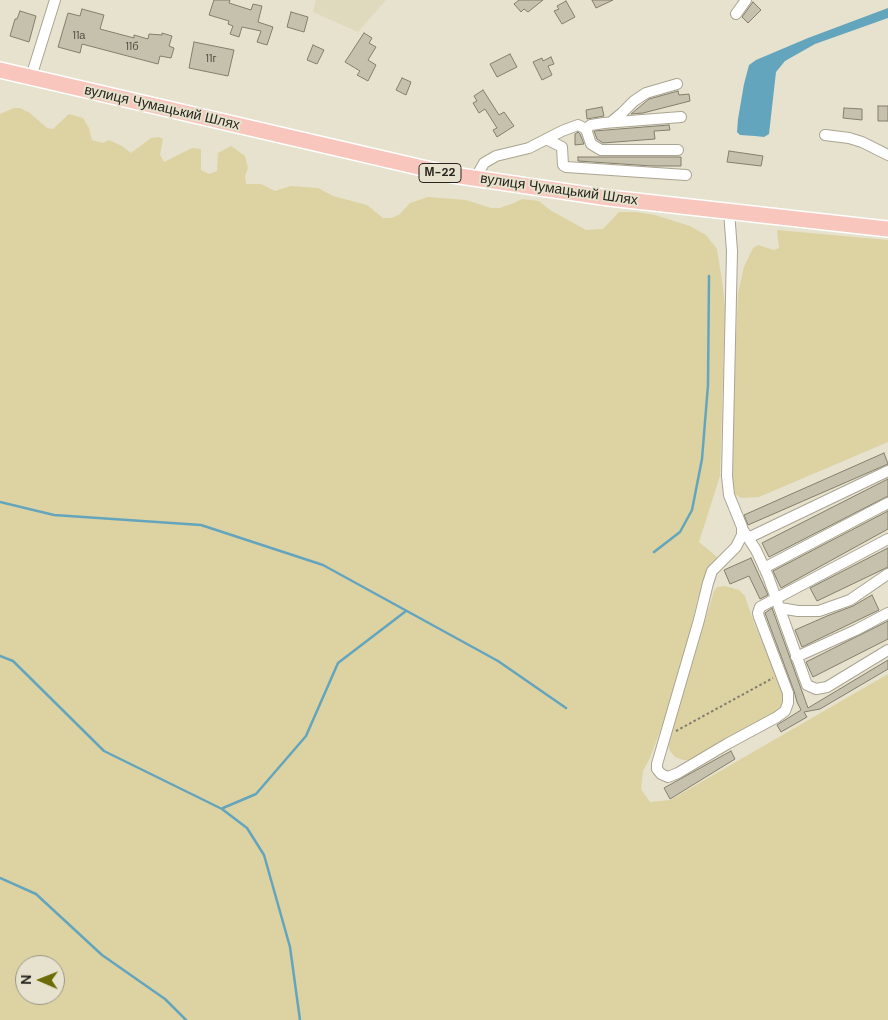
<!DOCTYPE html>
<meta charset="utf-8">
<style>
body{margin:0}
#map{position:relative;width:888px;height:1020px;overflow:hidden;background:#e7e2ce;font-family:"DM Sans",sans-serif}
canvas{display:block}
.north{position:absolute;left:15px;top:955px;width:50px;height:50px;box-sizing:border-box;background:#e7e2ce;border:1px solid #9b9788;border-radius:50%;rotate:271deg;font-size:14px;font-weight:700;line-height:20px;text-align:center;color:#28261e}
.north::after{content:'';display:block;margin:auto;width:18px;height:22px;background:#6c6b08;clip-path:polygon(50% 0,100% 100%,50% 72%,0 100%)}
</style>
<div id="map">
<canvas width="888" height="1020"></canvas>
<div class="north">N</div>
</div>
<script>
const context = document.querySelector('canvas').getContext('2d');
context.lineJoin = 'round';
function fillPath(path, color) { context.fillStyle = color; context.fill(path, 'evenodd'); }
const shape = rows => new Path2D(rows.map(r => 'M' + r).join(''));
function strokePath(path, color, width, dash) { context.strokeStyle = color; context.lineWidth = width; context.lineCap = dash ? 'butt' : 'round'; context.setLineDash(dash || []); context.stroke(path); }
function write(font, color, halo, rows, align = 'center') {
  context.font = font + ' "DM Sans",sans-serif'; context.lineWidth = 4; context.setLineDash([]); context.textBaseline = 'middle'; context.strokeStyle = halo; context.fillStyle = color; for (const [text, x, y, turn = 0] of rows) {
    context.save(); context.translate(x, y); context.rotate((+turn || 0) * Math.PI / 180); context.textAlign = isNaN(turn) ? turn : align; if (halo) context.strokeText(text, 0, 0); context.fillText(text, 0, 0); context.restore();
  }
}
const built = shape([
 [316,0,386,0,358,32,313,12]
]);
const green = shape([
 [14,108,20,108,30,113,47,128,53,129,69,114,83,118,89,128,92,140,103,143,109,140,122,146,131,153,151,138,159,137,163,139,160,155,164,162,192,148,201,149,201,170,209,174,217,171,218,153,231,146,245,156,248,168,245,176,246,184,261,184,275,191,291,186,318,188,333,196,367,205,383,218,392,218,400,214,410,203,428,197,466,200,491,208,500,208,514,203,522,199,539,201,550,210,586,230,603,229,619,212,636,212,655,215,690,226,706,235,717,249,723,287,725,308,720,476,699,542,717,557,706,575,697,601,685,653,665,718,650,758,643,771,641,789,650,802,670,800,888,674,888,1020,0,1020,0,114],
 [25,965,55,965,55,995,25,995],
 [777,230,888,240,888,442,759,497,741,498,733,493,730,475,738,293,744,267,753,248,758,245,774,250,779,248],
 [725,586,739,590,745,596,754,623,781,686,783,701,781,707,775,712,691,760,683,760,675,757,670,751,668,743,714,591,717,587]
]);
const water = shape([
 [888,8,888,18,815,44,785,61,776,72,769,134,764,137,755,136,740,135,737,132,738,119,744,84,749,65,756,60,808,38]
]);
const stream = shape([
 [0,502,54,515,201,525,323,565,498,661,566,708],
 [654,552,680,532,692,510,702,459,708,385,709,276],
 [0,656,13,661,104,751,222,809,247,828,264,855,290,947,300,1020],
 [223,808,256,794,306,736,338,663,406,611],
 [0,878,36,894,102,955,165,999,186,1020]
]);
const building = shape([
 [214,0,230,0,229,3,251,10,253,4,262,6,258,22,273,27,267,45,257,42,261,31,242,27,239,37,230,34,233,26,228,24,229,21,209,15,214,0],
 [519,0,543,0,528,12,524,9,521,12,514,4,519,0],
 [592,0,613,0,596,8,592,0],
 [566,1,575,17,562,24,554,11,559,9,557,6,566,1],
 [753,2,761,10,748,23,742,17,753,2],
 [82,9,104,15,100,29,134,38,134,35,148,39,149,34,162,35,162,33,172,36,169,46,174,48,171,58,160,56,158,64,82,44,80,53,58,47,68,13,80,16,82,9],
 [20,11,36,16,29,42,10,36,15,19,17,19,20,11],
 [291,12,308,17,304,32,287,27,291,12],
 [364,33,372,38,369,43,376,47,368,60,376,65,368,81,357,75,360,71,345,62,364,33],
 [194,42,234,50,228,76,189,68,194,42],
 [313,45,324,50,317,64,307,60,313,45],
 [510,54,517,67,497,77,490,64,510,54],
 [551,57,554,64,548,66,552,75,542,80,533,62,542,58,543,61,551,57],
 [402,78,411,82,406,95,396,90,402,78],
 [483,90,499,115,504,112,514,126,497,137,493,130,497,128,485,109,479,113,473,103,477,101,474,96,483,90],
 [678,91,679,95,689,94,690,101,643,113,631,114,649,99,678,91],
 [878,106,888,106,888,121,878,121,878,106],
 [602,107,604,116,587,119,586,110,602,107],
 [844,108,862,109,862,120,843,118,844,108],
 [669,125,670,130,654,131,655,139,603,143,597,139,594,131,669,125],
 [578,132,580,134,584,144,575,145,575,134,578,132],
 [729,151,763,156,761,166,727,162,729,151],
 [578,157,681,157,681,166,652,166,578,161,578,157],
 [884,453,888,464,748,525,744,515,884,453],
 [888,479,888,496,769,557,762,543,888,479],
 [888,511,888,529,781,588,773,571,888,511],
 [888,548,888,567,817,601,810,588,888,548],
 [751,558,768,595,760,599,749,576,730,584,724,570,751,558],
 [872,595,879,610,802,647,795,630,827,616,853,606,872,595],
 [772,608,808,708,888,660,888,669,820,709,804,712,807,717,781,732,777,725,801,710,797,702,794,691,765,613,772,608],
 [888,621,888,639,813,677,806,662,888,621],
 [731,751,735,759,670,799,664,788,731,751]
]);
const path = shape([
 [676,731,773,678]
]);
const minor = shape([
 [736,14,746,0],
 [31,77,55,0],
 [611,122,622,113,634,101,646,93,677,84],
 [586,129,591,125,604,123,681,117],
 [825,135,849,138,862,142,888,155],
 [546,139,562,147,563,165,566,167,686,175],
 [475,179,484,163,496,156,529,148,562,131,578,125,586,129,591,144,601,150,678,150],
 [729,211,732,251,727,476,729,495,742,527,742,535,736,547,712,571,708,583,699,620,657,764,657,769,661,774,668,777,678,773,727,744,777,717,785,711,788,703,788,693,759,617,758,613,760,607,888,539],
 [743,530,756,550,768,576,807,685,816,689,827,687,888,650],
 [748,538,888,471],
 [764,568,888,503],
 [780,608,798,611,819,611,850,600,888,574],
 [796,657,856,630,888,613]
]);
const highway = shape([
 [0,70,453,175,609,198,888,229]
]);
const numberNames = [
 ["11а",79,36],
 ["11б",132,47],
 ["11г",211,59]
];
const shields = [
 [440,173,42]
];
const shieldNames = [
 ["М-22",440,173]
];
const streetNames = [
 ["вулиця Чумацький Шлях",162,108,13],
 ["вулиця Чумацький Шлях",559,190,8]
];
fillPath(built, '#dfd9bd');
fillPath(green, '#ddd2a2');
fillPath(water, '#64a5be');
strokePath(stream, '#64a5be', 2.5);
fillPath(building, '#c6c1ad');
strokePath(building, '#837f6c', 1);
strokePath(minor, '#aaa592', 12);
strokePath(highway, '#fff', 18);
strokePath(path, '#807c6f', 2, [2.5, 2.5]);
strokePath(minor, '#fff', 10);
strokePath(highway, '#f9c6be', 15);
write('11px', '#504d42', null, numberNames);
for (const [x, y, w] of shields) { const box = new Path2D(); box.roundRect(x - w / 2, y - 9.5, w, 19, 4); context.fillStyle = '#e7e2ce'; context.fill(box); strokePath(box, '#28261e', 1); }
write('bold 12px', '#28261e', null, shieldNames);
write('14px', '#28261e', '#e7e2ce', streetNames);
</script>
